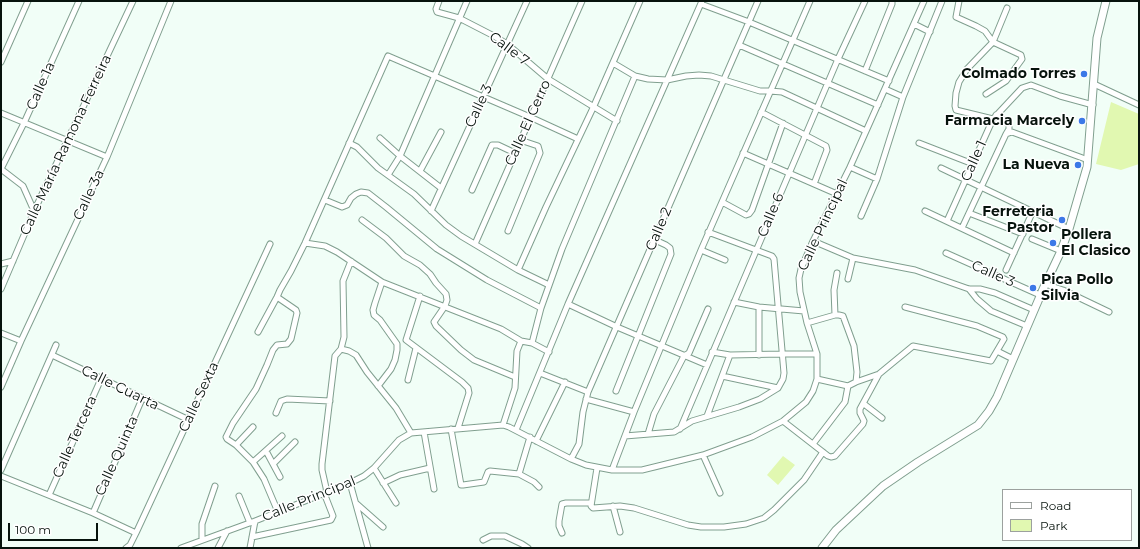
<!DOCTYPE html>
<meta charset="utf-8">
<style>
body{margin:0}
#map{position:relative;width:1140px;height:549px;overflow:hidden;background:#f1fef7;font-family:Montserrat,sans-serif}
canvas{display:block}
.frame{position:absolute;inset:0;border:2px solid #07130d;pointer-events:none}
.legend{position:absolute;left:1002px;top:489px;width:130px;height:52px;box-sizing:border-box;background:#fff;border:1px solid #9ca19e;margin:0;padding:5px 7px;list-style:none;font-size:12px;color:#07130d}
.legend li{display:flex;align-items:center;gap:8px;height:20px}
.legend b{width:20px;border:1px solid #9ca19e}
.scale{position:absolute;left:8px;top:523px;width:90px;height:18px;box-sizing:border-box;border:2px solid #07130d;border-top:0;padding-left:5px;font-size:12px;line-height:14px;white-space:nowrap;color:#07130d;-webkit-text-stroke:3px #fff;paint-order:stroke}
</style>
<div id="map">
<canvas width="1140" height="549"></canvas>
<div class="frame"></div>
<ul class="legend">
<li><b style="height:5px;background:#fff"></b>Road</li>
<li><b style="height:11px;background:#e1f8b1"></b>Park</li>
</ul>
<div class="scale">100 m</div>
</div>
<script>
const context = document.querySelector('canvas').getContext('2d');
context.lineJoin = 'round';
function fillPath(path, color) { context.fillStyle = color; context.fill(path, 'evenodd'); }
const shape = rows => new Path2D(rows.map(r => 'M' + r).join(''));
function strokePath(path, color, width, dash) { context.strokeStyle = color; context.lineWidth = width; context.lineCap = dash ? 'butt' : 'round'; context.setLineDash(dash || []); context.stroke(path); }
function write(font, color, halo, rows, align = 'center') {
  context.font = font + ' Montserrat,sans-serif'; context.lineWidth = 3; context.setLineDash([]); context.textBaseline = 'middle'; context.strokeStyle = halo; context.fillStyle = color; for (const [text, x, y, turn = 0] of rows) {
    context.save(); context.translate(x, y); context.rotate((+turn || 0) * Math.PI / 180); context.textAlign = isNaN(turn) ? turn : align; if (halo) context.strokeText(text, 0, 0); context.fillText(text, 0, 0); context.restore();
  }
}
const green = shape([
 [1111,102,1139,114,1139,164,1121,170,1096,164],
 [783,456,795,465,778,485,767,475]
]);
const street = shape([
 [439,1,436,9,437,12,459,18,494,36,507,44,548,79,617,121],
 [959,1,956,17,976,26,985,31,993,42,967,69,959,82,956,93,955,106,956,110,993,119],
 [701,4,749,22,889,81],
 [914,24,930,32],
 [739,45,878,105],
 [1,62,28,1],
 [613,63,635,76,648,79,667,80,686,76,699,75,711,76,760,91,770,91,782,92,866,131],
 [865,71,892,4,892,1],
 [1094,84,1139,105],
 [885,89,903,97],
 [986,94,1006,81,1022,59,1021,55,993,42,1007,8],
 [761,112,826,146,827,150,814,184],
 [1,113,107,157],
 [996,115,1009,124,1009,129,1006,134],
 [380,138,400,156,441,188],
 [349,143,357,147,378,168,414,194,446,225,461,236,518,270,549,285],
 [919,143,973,164],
 [743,153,837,194],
 [850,167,877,179],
 [941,168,1069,229],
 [420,171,441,132],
 [388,175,400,156,467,1],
 [472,190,492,145,498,145,515,153],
 [325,200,342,207,347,205,351,198,356,194,361,192,368,193,386,207,437,249,487,280,541,308],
 [722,202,746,215,749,214,752,210,783,123],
 [431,211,527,1],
 [925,211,1014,253],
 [35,213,23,186,1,169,24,123,79,1],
 [969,213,1023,234],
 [861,216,877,179,903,97,942,1],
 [362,220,386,238,404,256,420,265,430,274,436,283,446,294,447,300,445,306,434,322,436,326,461,350,474,360,515,377],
 [947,221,993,119,1022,88,1031,85,1060,96,1093,105],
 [962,228,1006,134,1012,132,1088,160],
 [508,231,540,153,538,146,520,140],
 [1032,239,1061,251],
 [813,241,853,258,915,270,969,289,980,289,995,293,1034,310],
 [305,243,325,246,337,252,382,282,501,329,521,341,532,343,549,352],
 [475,244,582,1],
 [701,250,725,260],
 [946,253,1040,295],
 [1,264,13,261],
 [518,270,546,207,593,108,640,1],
 [1006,270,1033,211],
 [837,273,834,290,835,315,839,315,843,316,854,346,857,372,856,382],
 [848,279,853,258],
 [1045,284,1063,290,1109,312],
 [1,289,36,207,133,1],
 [969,289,977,299,991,311,1027,326],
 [420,296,406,340,462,382,468,388,469,393,458,428],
 [277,297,296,310,297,313,291,339,287,344,277,345,273,350,267,365,256,389,233,423,226,437,227,439,236,445,253,462,264,479,278,512],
 [734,302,759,307,804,311],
 [568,304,617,327,707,365],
 [759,307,759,355],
 [807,323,835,315],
 [258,332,277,297,280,290,291,271,305,243,388,56,530,117,578,139],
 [1,333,21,341],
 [532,343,541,308,562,249,635,76],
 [341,349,349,351,356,355,367,372,396,408,411,433],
 [997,351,1013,359],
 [712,352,730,355,782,354,817,354],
 [52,355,189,420],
 [540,373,588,392],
 [722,376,778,388],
 [817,379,848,386,856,382,879,374,913,346,991,361,1004,339,1003,337,977,326,905,307],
 [408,380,416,348],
 [378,386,391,369,395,360,397,350,397,344,380,320,374,315,373,310,375,303,382,282],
 [1,387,21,341,107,157,171,1],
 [616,391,671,254,670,248,666,245,655,240],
 [586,399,634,412],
 [864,404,882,418],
 [276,413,281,401,287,399,330,401],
 [707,416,730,355],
 [783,421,828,456,831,457,835,456,863,424,864,421,860,413,860,409,879,374],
 [503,425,515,388,517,351,521,341],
 [451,429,461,485,463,485,484,482,488,472,490,471,519,474,534,482,539,487],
 [680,429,838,59,865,1],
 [516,430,568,304,702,1],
 [424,432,434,489],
 [648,434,654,414,684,356,689,353,708,309],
 [625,436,674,432,692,421,739,407,760,399,778,388,783,379,784,373,774,259,772,256,708,232],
 [536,441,565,382],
 [813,444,845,402,848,386],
 [236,445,253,427],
 [266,451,280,477],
 [703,455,720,493],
 [571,459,579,444,583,412,588,392,758,1],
 [253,462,282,436],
 [273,464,295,442],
 [374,468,396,503],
 [597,468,591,506,593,508,620,506,634,508,688,525,701,527,724,527,746,524,764,518,774,510,804,480,823,452],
 [1,470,56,345],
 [612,470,634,412,701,250,810,1],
 [519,474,530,437],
 [1,476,93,513,136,533],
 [350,483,368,548],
 [383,483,400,475,430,468],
 [327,492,322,470,322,464,335,356,341,349,344,337,343,281,351,261],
 [49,495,101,379],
 [239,496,250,523],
 [357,504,383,527],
 [613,506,620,532],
 [93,513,142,399],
 [562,533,559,526,559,521,562,504,566,503,591,503],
 [252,537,331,520,333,516,324,493],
 [202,539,202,524,215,486],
 [483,540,491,536,505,536,522,544,528,548],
 [126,548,130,545,136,533,270,244],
 [181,548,255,521,350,483,364,476,374,468,399,440,411,433,503,425,509,427,571,459,586,465,612,470,642,470,703,455,752,437,783,421,806,402,813,391,817,379,817,354,807,323,800,292,799,278,801,269,813,241,850,167,924,1],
 [218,548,227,531],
 [250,548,255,521]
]);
const secondary = shape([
 [822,548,836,530,883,486,918,462,978,425,989,411,997,397,1044,287,1061,251,1069,229,1087,167,1097,38,1106,1]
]);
const markers = [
 [1084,74,4,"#3c78e7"],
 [1082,121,4,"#3c78e7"],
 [1078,165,4,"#3c78e7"],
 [1062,220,4,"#3c78e7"],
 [1053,243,4,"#3c78e7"],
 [1033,288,4,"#3c78e7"]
];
const streetNames = [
 ["Calle 7",509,49,37],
 ["Calle 1a",41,86,-66],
 ["Calle 3",479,106,-65],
 ["Calle El Cerro",528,123,-66],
 ["Calle María Ramona Ferreira",66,145,-65],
 ["Calle 1",974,161,-66],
 ["Calle 3a",89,195,-65],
 ["Calle 6",771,215,-67],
 ["Calle Principal",823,225,-65],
 ["Calle 2",659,229,-67],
 ["Calle 3",993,274,24],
 ["Calle Cuarta",120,388,26],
 ["Calle Sexta",199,397,-65],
 ["Calle Tercera",75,437,-66],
 ["Calle Quinta",117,456,-66],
 ["Calle Principal",309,499,-22]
];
const poiNames = [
 ["Colmado Torres",1076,74],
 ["Farmacia Marcely",1074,121],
 ["La Nueva",1070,165],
 ["Ferreteria",1054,212],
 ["Pastor",1054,228],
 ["Pollera",1061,235,"left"],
 ["El Clasico",1061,251,"left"],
 ["Pica Pollo",1041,280,"left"],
 ["Silvia",1041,296,"left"]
];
fillPath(green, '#e1f8b1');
strokePath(street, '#809f8f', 7);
strokePath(secondary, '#809f8f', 9);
strokePath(street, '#fff', 5);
strokePath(secondary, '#fff', 7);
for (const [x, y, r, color] of markers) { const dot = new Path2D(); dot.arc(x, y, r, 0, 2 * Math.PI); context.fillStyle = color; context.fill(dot); strokePath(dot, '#fff', 1.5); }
write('14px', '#07130d', '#fff', streetNames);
write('bold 14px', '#07130d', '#fff', poiNames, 'right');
</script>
